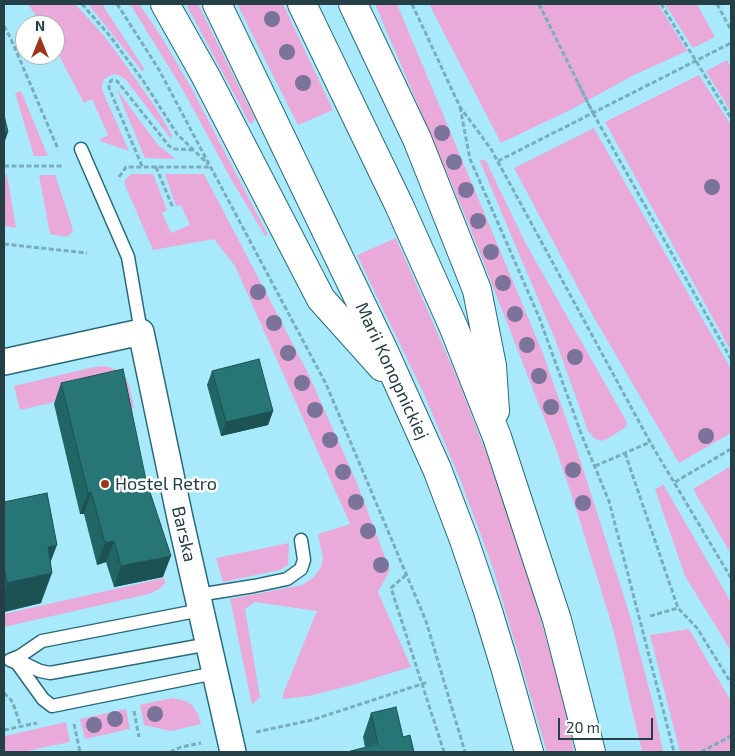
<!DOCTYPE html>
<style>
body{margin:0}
#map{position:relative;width:735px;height:756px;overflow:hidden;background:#a8eafc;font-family:"Exo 2",sans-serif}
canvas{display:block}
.frame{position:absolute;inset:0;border:5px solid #243f46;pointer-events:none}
.north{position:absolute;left:15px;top:15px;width:50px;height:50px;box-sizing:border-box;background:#fff;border:1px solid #a7b2b5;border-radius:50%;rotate:0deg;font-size:14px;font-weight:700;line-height:20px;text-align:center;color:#243f46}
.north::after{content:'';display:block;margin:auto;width:18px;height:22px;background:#9d3516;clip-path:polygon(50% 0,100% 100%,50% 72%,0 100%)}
.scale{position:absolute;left:558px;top:718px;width:95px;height:22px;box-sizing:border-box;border:2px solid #243f46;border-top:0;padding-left:6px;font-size:15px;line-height:18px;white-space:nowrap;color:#243f46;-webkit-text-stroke:4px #fff;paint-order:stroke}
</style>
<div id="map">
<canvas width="735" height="756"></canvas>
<div class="frame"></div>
<div class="north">N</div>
<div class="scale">20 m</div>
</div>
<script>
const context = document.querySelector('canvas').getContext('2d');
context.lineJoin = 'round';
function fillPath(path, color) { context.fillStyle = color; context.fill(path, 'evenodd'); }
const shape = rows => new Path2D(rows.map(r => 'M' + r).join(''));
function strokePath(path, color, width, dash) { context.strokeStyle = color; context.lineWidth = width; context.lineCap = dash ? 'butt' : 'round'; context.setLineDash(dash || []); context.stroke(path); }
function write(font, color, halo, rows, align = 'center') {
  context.font = font + ' "Exo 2",sans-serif'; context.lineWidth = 5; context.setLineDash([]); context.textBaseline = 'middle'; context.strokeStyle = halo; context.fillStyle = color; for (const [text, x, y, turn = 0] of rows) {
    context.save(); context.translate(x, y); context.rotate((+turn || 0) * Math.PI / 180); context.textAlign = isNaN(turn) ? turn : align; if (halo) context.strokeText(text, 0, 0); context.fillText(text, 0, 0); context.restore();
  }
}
const green = shape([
 [28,4,75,4,105,37,132,74,156,108,172,135,171,139,126,80,119,75,114,74,104,79,102,85,102,90,129,151,100,141,100,139,108,135,92,99,84,103,55,48,55,25,42,25],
 [88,4,102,4,145,70,142,71],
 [130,4,139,4,161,36,192,89,268,235,265,236,231,179,183,90],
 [186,4,198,4,255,119,252,124,249,122],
 [237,4,283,4,333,110,298,125],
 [375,4,397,4,542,351,576,447,628,609,654,707,663,752,642,752,613,629,578,515,555,446,467,220],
 [429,4,658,4,687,51,634,75,570,110,501,143],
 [665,4,697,4,715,37,693,48],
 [727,60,731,68,731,112,706,71],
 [699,75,731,125,731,351,605,122],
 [116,88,158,145,176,159,145,158],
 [21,91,48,156,34,156,15,93],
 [594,128,731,369,731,433,679,463,593,316,514,168],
 [479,159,486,161,526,244,627,422,626,427,607,439,601,441,594,438,588,431,555,339],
 [131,174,153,174,167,210,162,213,171,233,190,225,181,205,176,206,165,174,204,174,307,371,356,481,390,570,378,592,411,667,352,685,309,696,283,699,283,694,317,611,255,602,245,609,260,697,252,705,230,599,302,585,314,577,321,567,323,558,318,534,350,524,235,266,214,239,153,250,125,185,125,180],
 [4,175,7,175,16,228,4,226],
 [39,175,55,175,73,229,72,232,67,237,50,234],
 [396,238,458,380,494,474,521,553,545,635,565,707,574,752,547,752,493,568,460,479,423,392,357,255],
 [106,366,117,370,126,378,130,389,134,408,122,410,115,388,20,410,14,386,94,367],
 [731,466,731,554,693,489],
 [663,484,731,602,731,651,685,576,655,489,660,487],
 [289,543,288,565,280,570,223,582,216,558],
 [164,578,165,583,161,588,149,594,4,627,4,614],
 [689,629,731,701,731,752,680,752,650,635],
 [172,698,186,701,192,705,198,714,201,724,171,731,144,725,140,705],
 [126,709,130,729,85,739,80,719],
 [66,722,70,742,22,752,4,751,5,736]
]);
const path = shape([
 [82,4,110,36,144,82,177,134,208,164],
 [117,4,158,68,326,384,426,621,465,752],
 [412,4,460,107,491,149,650,442,731,578],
 [539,4,593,113,576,79],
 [661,4,731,118],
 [717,4,731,30],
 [4,26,11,39,58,149],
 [460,107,470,159,539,317,582,436,609,501,674,752],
 [593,113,731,359],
 [498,161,731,43],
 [4,166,63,166],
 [142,166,109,88,109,83,112,80,117,81,169,146,175,149,193,150],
 [156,167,173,208],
 [119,177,126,167,210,167],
 [4,244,87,253],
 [625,453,678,608,697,628,731,683],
 [595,466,650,442],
 [675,482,731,449],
 [406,575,391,588,444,752],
 [650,616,678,608],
 [4,693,11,700,14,706,21,727],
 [134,711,139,737],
 [74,724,80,752],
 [4,730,37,723],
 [256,732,312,720,428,682],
 [170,752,181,747,201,743],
 [701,752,731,736]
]);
const lane = shape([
 [81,149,128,257,141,332],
 [198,595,254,586,287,579,301,569,304,560,301,540],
 [10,660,17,663,43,699,52,706,215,673],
 [10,660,20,656,42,641,201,610],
 [17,660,40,671,50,673,209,644]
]);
const street = shape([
 [4,362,141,332,180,518,233,752]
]);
const primary = shape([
 [165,4,205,75,321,299,382,367],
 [217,4,382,347,437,469,464,540,487,608,505,667,529,752],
 [302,4,399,205,454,328,497,437,557,620,591,752],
 [353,4,417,139,477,290,492,366,495,411]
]);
const trees = [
 [272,19],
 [287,52],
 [303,83],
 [442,133],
 [454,162],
 [712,187],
 [466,190],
 [478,221],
 [491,252],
 [503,283],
 [258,292],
 [515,314],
 [274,323],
 [527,345],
 [288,353],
 [575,357],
 [539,376],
 [302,383],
 [551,407],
 [315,410],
 [706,436],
 [330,440],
 [573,470],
 [343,472],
 [356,502],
 [583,503],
 [368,531],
 [381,565],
 [155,714],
 [115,719],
 [94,725]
];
const wall = shape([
 [212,371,273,411,268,425,221,436,207,385],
 [61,383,163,577,114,587,106,562,97,565,84,514,80,514,54,404],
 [4,502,50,564,41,603,4,612],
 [371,713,403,737,365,747,363,737]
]);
const shadedWall = shape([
 [4,132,8,132,4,144],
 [273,411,268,425,221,436,226,422],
 [91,492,84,514,80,514,88,493],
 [114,541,106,562,97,565,105,543],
 [57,545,46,574,52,573,41,603,4,612,4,591,7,583,48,547],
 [171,556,163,577,114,587,121,566]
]);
const building = shape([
 [4,115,8,132,4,132,4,115],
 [259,359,273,411,226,422,212,371,259,359],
 [123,369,146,480,171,556,121,566,114,541,105,543,91,492,88,493,61,383,123,369],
 [47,493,57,545,48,547,52,573,7,583,4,566,4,502,47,493],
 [396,707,403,737,410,735,414,752,347,752,378,744,371,713,396,707]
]);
const markers = [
 [105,484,5,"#9d3516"]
];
const streetNames = [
 ["Marii Konopnickiej",392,371,65],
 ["Barska",184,534,77]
];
const poiNames = [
 ["Hostel Retro",115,484]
];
fillPath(green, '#eaaad9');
strokePath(lane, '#286a7a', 15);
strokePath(street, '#286a7a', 28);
strokePath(primary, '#286a7a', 30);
strokePath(path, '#79adbb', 3, [5, 2.5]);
strokePath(lane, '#fff', 12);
strokePath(street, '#fff', 25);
strokePath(primary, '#fff', 28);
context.fillStyle = '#7c739b';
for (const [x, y] of trees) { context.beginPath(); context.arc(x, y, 8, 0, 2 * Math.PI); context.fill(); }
fillPath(wall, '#226565');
fillPath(shadedWall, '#1c5253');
fillPath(building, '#287576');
strokePath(building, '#1c5253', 1);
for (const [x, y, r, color] of markers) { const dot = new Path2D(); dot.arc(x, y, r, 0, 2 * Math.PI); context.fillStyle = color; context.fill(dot); strokePath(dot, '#fff', 2); }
write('18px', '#243f46', '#fff', streetNames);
write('18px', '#243f46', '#fff', poiNames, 'left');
</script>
